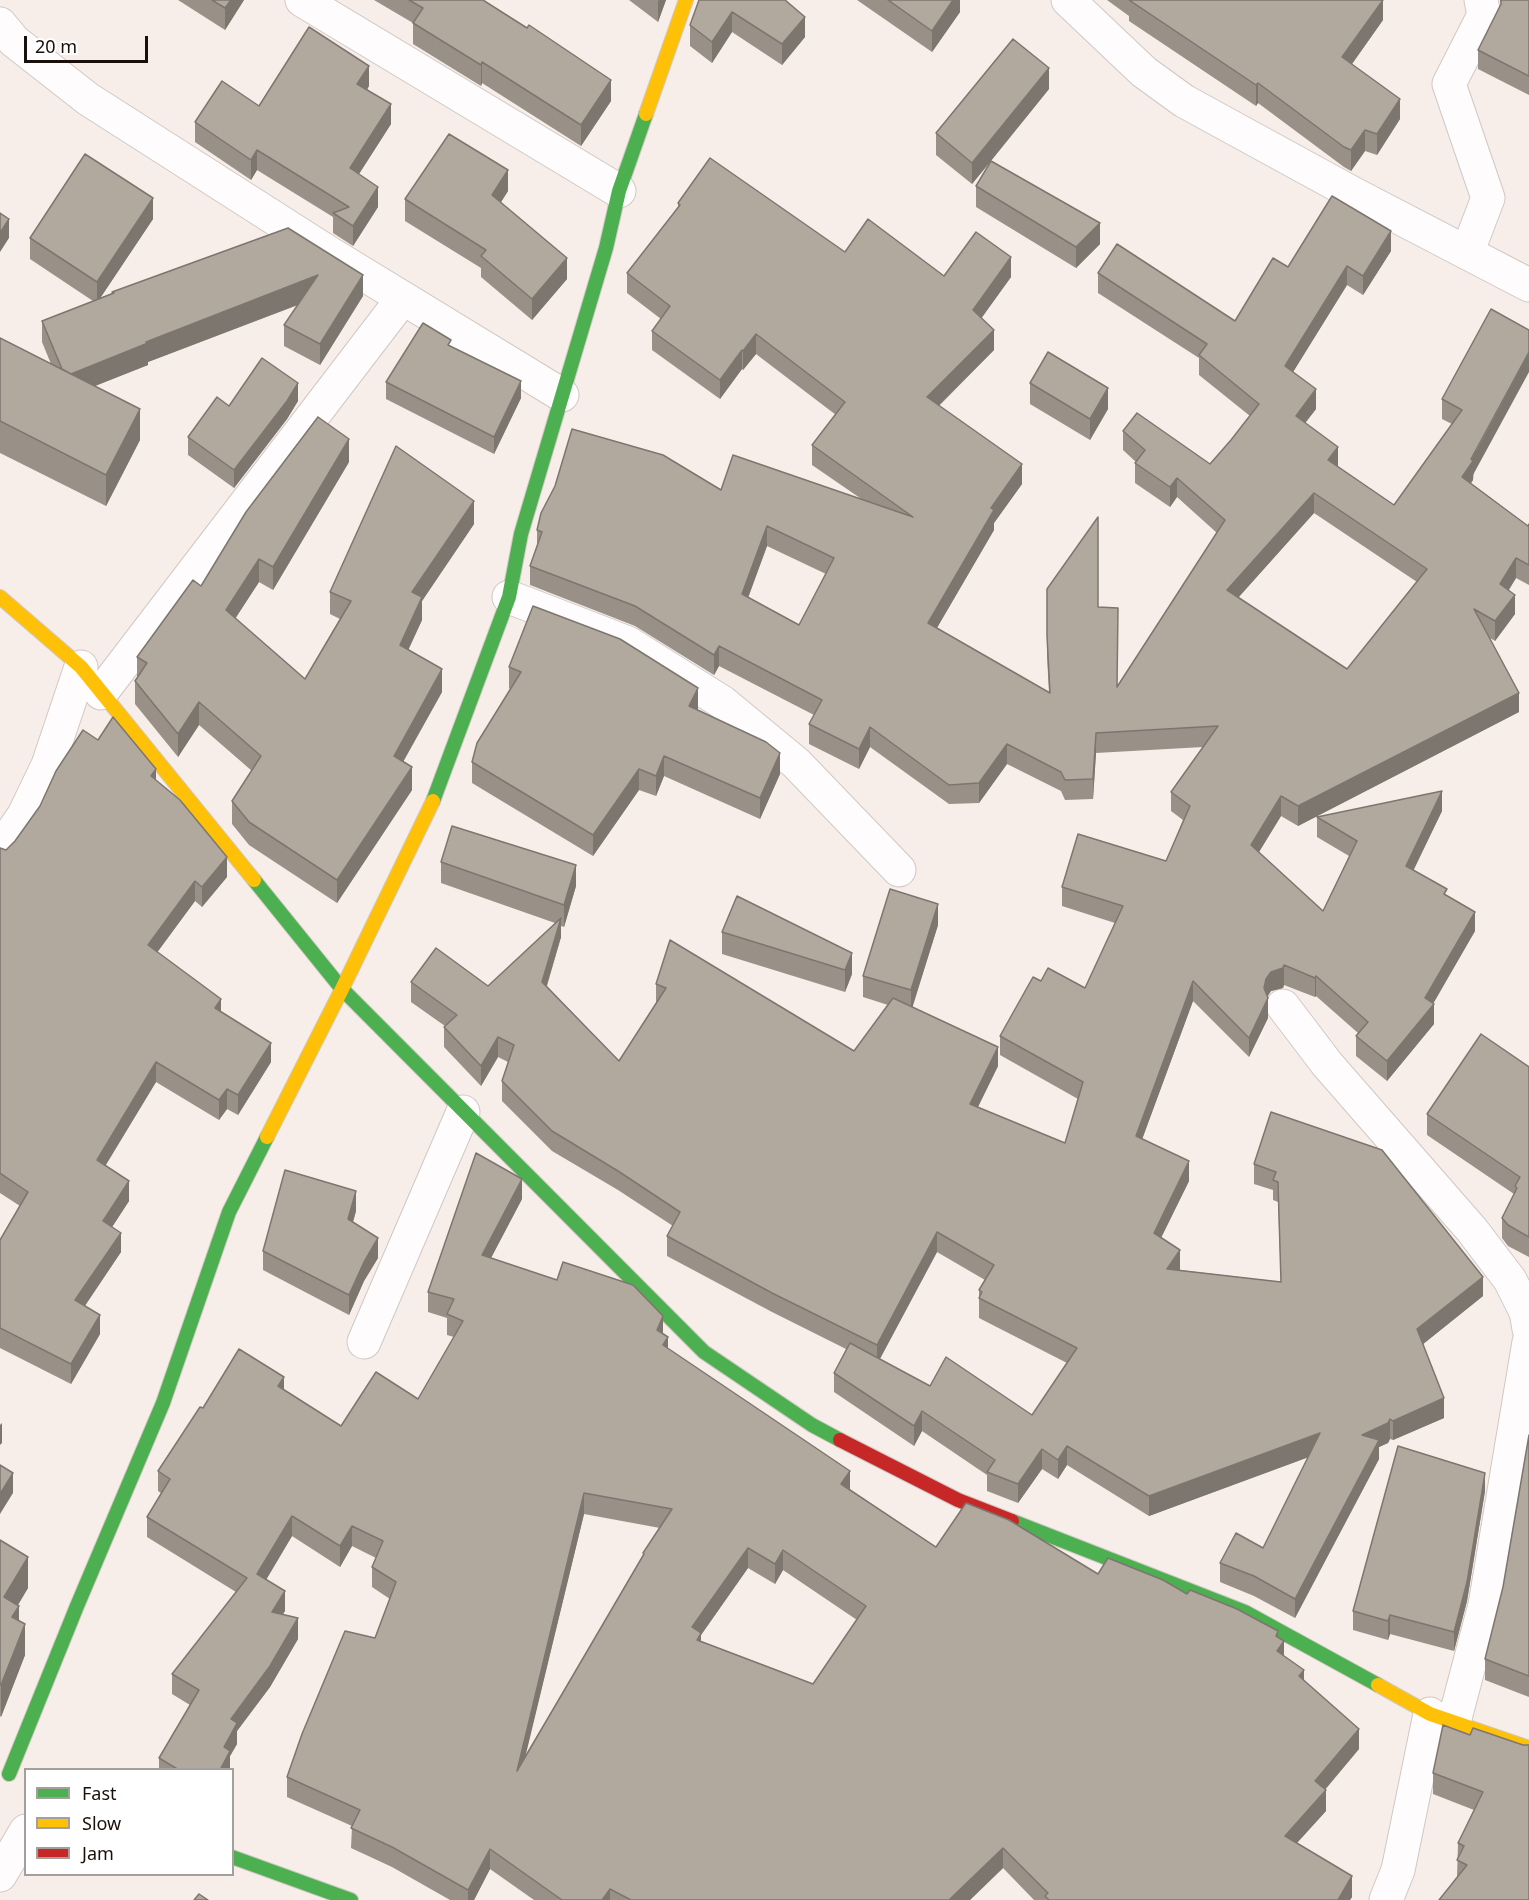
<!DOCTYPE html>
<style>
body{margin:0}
#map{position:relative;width:1529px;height:1900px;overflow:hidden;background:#f7eeea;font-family:"Noto Sans",sans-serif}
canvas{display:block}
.legend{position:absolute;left:24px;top:1768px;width:210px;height:108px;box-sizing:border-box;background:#fff;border:2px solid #a39f9d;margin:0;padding:8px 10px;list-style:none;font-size:18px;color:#19100b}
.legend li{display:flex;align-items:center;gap:12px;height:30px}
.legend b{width:30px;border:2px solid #a39f9d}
.scale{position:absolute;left:24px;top:36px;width:124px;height:27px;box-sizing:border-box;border:3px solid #19100b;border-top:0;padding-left:8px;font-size:18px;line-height:21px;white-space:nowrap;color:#19100b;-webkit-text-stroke:4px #fff;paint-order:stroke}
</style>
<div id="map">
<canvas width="1529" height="1900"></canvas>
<ul class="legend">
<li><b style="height:8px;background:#4caf50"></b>Fast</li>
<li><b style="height:8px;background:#ffc107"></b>Slow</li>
<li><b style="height:8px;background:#c62828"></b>Jam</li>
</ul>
<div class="scale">20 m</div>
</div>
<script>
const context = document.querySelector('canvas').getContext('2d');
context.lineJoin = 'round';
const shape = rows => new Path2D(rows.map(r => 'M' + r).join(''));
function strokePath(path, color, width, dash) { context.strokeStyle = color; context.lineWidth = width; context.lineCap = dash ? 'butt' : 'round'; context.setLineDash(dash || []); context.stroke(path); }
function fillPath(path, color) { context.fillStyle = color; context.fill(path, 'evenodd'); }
const street = shape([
 [302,0,619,191],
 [1068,0,1144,72,1184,101,1354,194,1529,285],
 [0,24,14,41,88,99,329,253,562,395],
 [1467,253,1488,198,1449,84,1484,15,1481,0],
 [509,597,628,643,722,702,796,763,899,870],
 [101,693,403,298],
 [0,850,24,815,48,765,81,667],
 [1283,1006,1327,1064,1472,1230,1510,1280,1526,1312,1529,1329],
 [364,1342,463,1112],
 [1454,1722,1485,1605,1529,1342],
 [0,1875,26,1831],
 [1386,1900,1398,1870,1430,1714]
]);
const fast = shape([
 [433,801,509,597,521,534,606,248,619,191,646,114],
 [254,880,342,989,704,1352,812,1425,840,1440],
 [1012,1521,1245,1612,1378,1685],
 [9,1774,77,1606,163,1403,229,1212,267,1137],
 [232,1857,351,1900]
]);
const slow = shape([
 [646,114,686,0],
 [0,597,81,667,254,880],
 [267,1137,342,989,433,801],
 [1378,1685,1430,1714,1529,1748]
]);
const jam = shape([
 [840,1440,958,1500,1012,1521]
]);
const wall = shape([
 [178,0,244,0,225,30],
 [374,0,483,0,611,101,581,146,482,83,481,86,413,44,413,23],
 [629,0,666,0,658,22],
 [699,0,805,37,782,65,732,32,712,63,690,46,690,25],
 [857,0,960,0,960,12,932,52],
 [1107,0,1383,0,1383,20,1352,64,1400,119,1377,155,1365,151,1351,171,1344,167,1258,103,1256,106,1129,21,1129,16],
 [1500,0,1529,0,1529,95,1478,69,1478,50,1501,4],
 [369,86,367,90,391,124,359,174,378,207,353,246,333,233,333,217,257,170,251,180,195,142,195,122],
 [1049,89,991,161,1100,244,1076,268,976,207,976,186,991,161,972,184,936,155,936,133],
 [508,191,501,202,567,279,532,320,481,277,481,268,405,221,405,199],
 [678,203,845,252,944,276,1011,277,981,318,994,350,939,406,1022,484,994,523,994,530,937,628,1049,693,1047,656,1047,589,1098,607,1117,686,1217,533,1177,497,1170,507,1135,483,1135,463,1136,462,1123,450,1123,431,1210,464,1231,440,1250,416,1199,375,1199,358,1098,293,1098,273,1235,321,1288,267,1391,251,1363,295,1347,285,1293,372,1316,409,1305,423,1338,466,1394,505,1452,424,1442,419,1442,399,1491,309,1473,480,1471,483,1528,526,1529,524,1529,585,1516,578,1509,590,1515,614,1495,641,1490,638,1519,712,1298,826,1281,816,1259,852,1323,911,1349,856,1317,837,1317,817,1442,811,1413,870,1447,896,1475,931,1433,1003,1434,1024,1387,1081,1356,1056,1356,1036,1358,1033,1316,996,1315,997,1284,985,1283,988,1271,991,1268,996,1268,1018,1249,1057,1193,1001,1142,1139,1189,1181,1161,1238,1180,1270,1281,1282,1278,1202,1273,1200,1273,1190,1254,1184,1254,1164,1271,1112,1483,1296,1423,1344,1444,1418,1393,1440,1390,1439,1388,1443,1379,1447,1379,1459,1295,1618,1254,1596,1220,1582,1220,1563,1263,1548,1308,1457,1149,1516,1067,1465,1058,1479,1042,1469,1018,1503,987,1491,987,1475,922,1431,914,1446,834,1392,834,1373,846,1349,772,1312,667,1256,667,1236,673,1226,618,1190,552,1151,502,1101,502,1081,508,1062,498,1057,481,1086,444,1047,444,1027,445,1026,411,1002,411,982,488,986,555,923,441,883,441,862,576,886,564,927,561,926,561,937,547,986,619,1061,656,1004,656,984,854,1051,888,1005,863,997,863,976,938,925,912,1007,998,1066,978,1107,1065,1143,1078,1099,1000,1055,1000,1036,1041,981,1085,988,1115,923,1062,906,1062,887,1166,861,1183,820,1171,811,1171,792,1203,747,1096,753,1093,799,1065,800,1061,791,1007,764,979,803,949,804,870,747,859,769,809,744,809,724,814,715,719,666,714,675,635,626,530,585,530,566,537,546,537,530,721,490,860,498,812,465,812,445,836,415,756,354,743,370,742,369,720,399,652,350,652,331,661,319,627,293,627,273,678,208],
 [1314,513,1417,582,1347,669,1238,598],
 [767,546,826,574,799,625,748,598],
 [937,1252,985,1280,979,1290,979,1318,1067,1363,1032,1415,930,1386,880,1359],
 [153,219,100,298,112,293,112,292,363,296,320,365,284,346,284,325,298,305,148,362,148,365,94,386,140,440,106,506,0,453,0,338,51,364,42,342,42,321,93,301,30,259,30,238],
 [451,347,521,398,494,454,386,399,386,382],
 [1030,383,1108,409,1090,440,1030,404],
 [298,401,287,419,234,488,188,455,188,437,229,406],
 [349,462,273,590,259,582,235,618,305,679,340,619,330,614,330,592,474,524,422,601,422,620,408,650,442,692,403,762,412,790,337,903,249,845,232,824,232,801,252,771,199,725,178,757,135,704,135,681,137,678,137,657,201,586],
 [509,667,698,709,697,710,780,774,760,819,664,776,656,796,639,790,593,856,472,783,472,762,510,689,509,688],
 [156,780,227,877,202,907,195,901,157,952,221,1012,271,1062,238,1115,227,1109,219,1120,156,1082,106,1165,129,1201,112,1227,121,1252,85,1306,100,1334,71,1384,0,1348,0,1240,20,1206,0,1193,0,848,6,850],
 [737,896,852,974,845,992,722,954,722,932],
 [1529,1067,1529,1257,1508,1246,1502,1238,1502,1218,1514,1194,1427,1135,1427,1114],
 [522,1199,491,1258,663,1334,668,1349,850,1489,936,1547,1098,1574,1187,1594,1278,1637,1284,1656,1359,1749,1325,1790,1326,1811,1297,1843,1352,1897,1350,1900,1034,1900,1003,1868,970,1900,534,1900,490,1869,474,1900,450,1900,392,1867,351,1848,352,1826,287,1797,287,1777,375,1638,390,1599,372,1587,372,1567,376,1558,352,1546,340,1567,292,1536,266,1580,285,1611,282,1614,298,1639,270,1687,237,1731,237,1744,230,1756,230,1770,159,1770,159,1758,190,1705,172,1694,172,1674,236,1592,147,1537,147,1517,161,1493,158,1491,158,1471,203,1408,284,1390,341,1426,418,1399,454,1337,447,1335,447,1318,428,1312,428,1292],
 [584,1514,660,1528,643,1553,643,1557,525,1756],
 [748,1568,775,1584,783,1570,857,1620,813,1684,701,1641,701,1635],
 [356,1211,353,1222,378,1258,364,1281,349,1315,263,1270,263,1251],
 [1529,1435,1529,1697,1485,1680,1485,1659,1503,1587],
 [1485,1491,1467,1601,1454,1651,1390,1634,1388,1640,1353,1630,1353,1611],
 [0,1540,28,1588,18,1605,19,1620,25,1655,1,1717,0,1716],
 [1470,1735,1523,1745,1529,1900,1457,1877,1458,1843,1474,1810,1433,1794,1433,1773]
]);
const shadedWall = shape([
 [231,0,244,0,225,30,225,8],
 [659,0,666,0,658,22,658,1],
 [953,0,960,0,960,12,932,52,932,31],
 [1383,0,1383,20,1342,78,1342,57],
 [732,12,732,32,712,63,712,42],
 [805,17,805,37,782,65,782,44],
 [482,62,482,83,481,86,481,65],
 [369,66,369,86,357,104,357,84],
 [1049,68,1049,89,972,184,972,163],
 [611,80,611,101,581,146,581,125],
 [1258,83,1258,103,1256,106,1256,85],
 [1400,99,1400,119,1377,155,1377,134],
 [391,104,391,124,350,188,350,168],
 [1365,130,1365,151,1351,171,1351,150],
 [257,150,257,170,251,180,251,160],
 [508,170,508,191,492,216,492,195],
 [378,187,378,207,353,246,353,226],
 [153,198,153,219,97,303,97,282],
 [9,219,9,238,0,252,0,233],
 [1100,223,1100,244,1076,268,1076,247],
 [1391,231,1391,251,1363,295,1363,276],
 [1011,257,1011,277,973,330,973,310],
 [567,258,567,279,532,320,532,299],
 [1347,266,1347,285,1285,385,1285,366],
 [318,275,318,297,148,362,148,365,65,398,65,376,146,342],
 [363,275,363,296,320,365,320,344],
 [994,330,994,350,927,417,927,397],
 [756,334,756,354,743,370,743,351],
 [742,350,742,369,720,399,720,380],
 [1529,352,1529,372,1473,475,1473,480,1462,496,1462,477],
 [521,381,521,398,494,454,494,437],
 [298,383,298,401,287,419,234,488,234,470],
 [1108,388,1108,409,1090,440,1090,419],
 [1316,389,1316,409,1296,435,1296,416],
 [140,409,140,440,106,506,106,475],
 [349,439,349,462,273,590,273,567],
 [1338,447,1338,467,1328,460],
 [1022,464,1022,484,994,523,994,530,928,643,928,623,991,508],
 [1177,478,1177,497,1170,507,1170,487],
 [1314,493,1314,513,1227,610,1227,590],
 [474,501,474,524,422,601,422,620,400,668,400,645,412,592],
 [767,526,767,546,742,614,742,594],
 [1516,558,1516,578,1500,603,1500,584],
 [259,559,259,582,226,633,226,610],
 [1515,595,1515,614,1495,641,1495,621],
 [719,646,719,666,714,675,714,655],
 [442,669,442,692,394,778,394,756],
 [698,688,698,709,689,727,689,706],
 [1519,693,1519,712,1298,826,1298,806],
 [199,702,199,725,178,757,178,734],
 [870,727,870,747,859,769,859,749],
 [1096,733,1096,753,1093,799,1093,779],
 [1007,744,1007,764,979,803,979,783],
 [780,753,780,774,760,819,760,798],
 [664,756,664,776,656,796,656,776],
 [412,767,412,790,337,903,337,880],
 [156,769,156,789,151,776],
 [639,769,639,790,593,856,593,835],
 [1442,791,1442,811,1406,886,1406,866],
 [1281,796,1281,816,1251,865,1251,845],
 [227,857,227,877,202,907,202,887],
 [576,865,576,886,564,927,564,905],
 [195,881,195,901,148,965,148,945],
 [938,904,938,925,911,1012,911,990],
 [1475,912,1475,931,1429,1011,1434,1004,1434,1024,1387,1081,1387,1061],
 [561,918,561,937,542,1001,542,982],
 [852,953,852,974,845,992,845,970],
 [1284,965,1284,985,1283,988,1271,991,1266,998,1268,998,1268,1018,1249,1057,1249,1038,1264,988,1266,979,1271,972],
 [1316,976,1316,996,1315,997,1315,978],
 [1193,981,1193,1001,1136,1156,1136,1136],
 [221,999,221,1019,215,1008],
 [498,1037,498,1057,481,1086,481,1066],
 [271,1043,271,1062,238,1115,238,1095],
 [998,1047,998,1066,970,1123,970,1104],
 [156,1062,156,1082,97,1179,97,1160],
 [227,1089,227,1109,219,1120,219,1100],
 [1189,1161,1189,1181,1154,1252,1154,1233],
 [522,1179,522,1199,482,1275,482,1255],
 [129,1181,129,1201,103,1241,103,1221],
 [356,1191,356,1211,348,1239,348,1219],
 [937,1232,937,1252,877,1364,877,1345],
 [121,1233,121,1252,75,1320,75,1300],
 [378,1238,378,1258,364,1281,349,1315,349,1295,364,1262],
 [1180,1250,1180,1270,1167,1288,1167,1269],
 [1483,1277,1483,1296,1417,1349,1417,1329],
 [100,1315,100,1334,71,1384,71,1364],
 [663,1316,663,1337,657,1330],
 [668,1337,668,1358,663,1345],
 [284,1377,284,1397,278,1386],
 [1444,1398,1444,1418,1393,1440,1393,1421],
 [922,1411,922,1431,914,1446,914,1426],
 [1390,1419,1390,1439,1388,1443,1379,1447,1379,1459,1295,1618,1295,1599,1362,1435],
 [2,1423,2,1443,0,1445,0,1425],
 [1320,1433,1320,1453,1149,1516,1149,1496],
 [1067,1446,1067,1465,1058,1479,1058,1460],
 [1042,1449,1042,1469,1018,1503,1018,1484],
 [850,1471,850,1491,841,1484],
 [13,1473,13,1493,0,1514,0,1494],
 [1485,1473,1485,1491,1467,1601,1454,1651,1454,1632],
 [584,1493,584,1514,517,1791,517,1771],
 [292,1516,292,1536,257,1595,257,1574],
 [352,1526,352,1546,340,1567,340,1546],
 [748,1548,748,1568,701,1635,701,1653,692,1627],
 [783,1550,783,1570,775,1584,775,1564],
 [28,1557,28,1588,4,1628,4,1597],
 [285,1591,285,1611,272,1632,272,1612],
 [19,1606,19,1637,12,1617],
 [1390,1615,1390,1634,1388,1640,1388,1621],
 [298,1618,298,1639,270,1687,237,1731,237,1744,230,1756,230,1770,220,1770,224,1747,231,1719],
 [25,1624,25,1655,1,1717,1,1685],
 [1278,1631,1278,1650,1284,1641,1284,1662,1277,1671,1276,1636],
 [1304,1670,1304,1690,1299,1676],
 [1359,1729,1359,1749,1315,1801,1315,1781],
 [1326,1790,1326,1811,1285,1856,1285,1836],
 [1003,1848,1003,1868,970,1900,949,1900],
 [490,1849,490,1869,474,1900,468,1900,468,1890],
 [1352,1876,1352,1897,1350,1900,1338,1900],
 [610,1889,610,1900,602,1900]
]);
const building = shape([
 [212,0,231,0,225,8,212,0],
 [409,0,483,0,527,28,529,25,611,80,581,125,482,62,481,65,413,23,423,8,409,0],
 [699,0,785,0,805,17,782,44,732,12,712,42,690,25,699,0],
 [888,0,953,0,932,31,888,0],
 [1129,0,1383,0,1342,57,1400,99,1377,134,1365,130,1351,150,1344,147,1258,83,1256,85,1129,0],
 [1501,0,1529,0,1529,76,1478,50,1501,4,1501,0],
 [309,27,369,66,357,84,391,104,350,168,378,187,353,226,333,213,349,207,257,150,251,160,195,122,222,81,259,106,309,27],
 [1013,39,1049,68,972,163,936,133,1013,39],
 [449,134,508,170,492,195,567,258,532,299,481,256,486,250,405,199,449,134],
 [85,154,153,198,97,282,30,238,85,154],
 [710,158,845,252,868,219,944,276,976,232,1011,257,973,310,994,330,927,397,1022,464,991,508,994,510,928,623,1050,693,1047,636,1047,589,1098,517,1098,607,1118,608,1117,687,1225,520,1177,478,1170,487,1135,463,1145,450,1123,431,1137,413,1210,464,1231,440,1259,404,1199,355,1207,344,1098,273,1117,244,1235,321,1273,258,1288,267,1332,196,1391,231,1363,276,1347,266,1285,366,1316,389,1296,416,1338,447,1328,460,1394,505,1462,410,1442,399,1491,309,1529,330,1529,352,1471,459,1473,461,1462,477,1528,526,1529,524,1529,565,1516,558,1500,584,1515,595,1495,621,1474,609,1519,693,1298,806,1281,796,1251,845,1323,911,1357,841,1317,817,1442,791,1406,866,1447,889,1444,894,1475,912,1425,998,1434,1004,1387,1061,1356,1036,1368,1022,1316,976,1315,978,1284,965,1283,968,1271,972,1266,979,1264,988,1268,998,1249,1038,1193,981,1136,1136,1189,1161,1154,1233,1180,1250,1167,1269,1281,1282,1278,1182,1273,1180,1276,1172,1254,1164,1271,1112,1382,1150,1483,1277,1417,1329,1444,1398,1393,1421,1390,1419,1388,1423,1362,1435,1379,1440,1295,1599,1254,1576,1220,1563,1236,1533,1263,1548,1320,1433,1149,1496,1067,1446,1058,1460,1042,1449,1018,1484,987,1472,995,1460,922,1411,914,1426,834,1373,850,1343,930,1386,946,1357,1032,1415,1077,1348,979,1298,982,1292,979,1290,994,1265,937,1232,877,1345,772,1293,667,1236,680,1212,618,1171,552,1131,502,1081,514,1045,498,1037,481,1066,444,1027,457,1015,411,982,436,948,488,986,561,918,542,982,619,1061,666,988,656,984,670,940,854,1051,893,998,998,1047,970,1104,1065,1143,1083,1082,1000,1036,1033,977,1041,981,1048,968,1085,988,1123,906,1062,887,1078,834,1166,861,1190,806,1171,792,1218,726,1096,733,1093,779,1065,780,1061,772,1007,744,979,783,949,785,870,727,859,749,809,724,822,700,719,646,714,655,635,606,530,566,542,532,537,530,541,513,555,486,572,429,663,455,721,490,733,455,913,517,812,445,845,402,756,334,743,351,742,350,720,380,652,331,670,306,627,273,680,205,678,203,710,158],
 [1314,493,1427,569,1347,669,1227,590,1314,493],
 [767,526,834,558,799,625,742,594,767,526],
 [991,161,1100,223,1076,247,976,186,991,161],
 [0,213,9,219,0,233,0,213],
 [288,228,363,275,320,344,284,325,318,275,146,342,148,343,71,374,62,369,42,321,114,293,112,292,288,228],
 [423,323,451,340,448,345,521,381,494,437,386,382,423,323],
 [0,338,140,409,106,475,0,421,0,338],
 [1048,352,1108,388,1090,419,1030,383,1048,352],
 [262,358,298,383,287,401,234,470,188,437,217,397,229,406,262,358],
 [318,417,349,439,273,567,259,559,226,610,305,679,351,601,330,592,396,446,474,501,412,592,422,597,400,645,442,669,394,756,412,767,337,880,249,822,232,801,261,756,199,702,178,734,135,681,147,663,137,657,193,580,201,586,246,512,318,417],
 [533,606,620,639,698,688,689,706,766,742,780,753,760,798,664,756,656,776,639,769,593,835,472,762,477,743,521,672,509,667,533,606],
 [113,717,156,769,151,776,180,800,227,857,202,887,195,881,148,945,221,999,215,1008,271,1043,238,1095,227,1089,219,1100,156,1062,97,1160,129,1181,103,1221,121,1233,75,1300,100,1315,71,1364,0,1328,0,1240,28,1192,0,1173,0,848,6,850,15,841,40,806,56,771,83,730,98,740,113,717],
 [452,826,576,865,564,905,441,862,452,826],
 [890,889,938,904,911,990,863,976,890,889],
 [737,896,852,953,845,970,722,932,737,896],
 [1481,1034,1529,1067,1529,1237,1508,1225,1502,1218,1517,1188,1515,1186,1520,1177,1427,1114,1481,1034],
 [476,1153,522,1179,482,1255,557,1280,563,1262,633,1285,663,1316,657,1330,668,1337,663,1345,850,1471,841,1484,936,1547,966,1503,1009,1520,1098,1574,1108,1558,1163,1580,1187,1594,1190,1590,1237,1609,1278,1631,1276,1636,1284,1641,1277,1651,1304,1670,1299,1676,1359,1729,1315,1781,1326,1790,1285,1836,1352,1876,1338,1900,1049,1900,1045,1896,1048,1893,1003,1848,949,1900,631,1900,610,1889,602,1900,562,1900,490,1849,468,1890,392,1847,351,1828,360,1810,287,1777,302,1734,345,1631,375,1638,396,1582,372,1567,383,1541,352,1526,340,1546,292,1516,257,1574,285,1591,272,1612,298,1618,270,1666,231,1719,237,1723,224,1747,230,1751,220,1770,179,1770,159,1758,199,1690,172,1674,247,1578,147,1517,170,1479,158,1471,200,1407,203,1408,239,1349,284,1377,278,1386,341,1426,376,1372,418,1399,463,1321,447,1314,454,1299,428,1292,476,1153],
 [584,1493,672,1509,643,1553,644,1554,517,1771,584,1493],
 [748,1548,775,1564,783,1550,866,1606,813,1684,697,1640,701,1633,692,1627,748,1548],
 [285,1170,356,1191,348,1219,378,1238,364,1262,349,1295,263,1251,285,1170],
 [1529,1435,1529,1676,1485,1659,1503,1587,1529,1435],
 [1398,1446,1485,1473,1467,1582,1454,1632,1390,1615,1388,1621,1353,1611,1398,1446],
 [0,1465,13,1473,0,1494,0,1465],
 [0,1540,28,1557,4,1597,19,1606,12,1617,25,1624,1,1685,0,1685,0,1540],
 [1443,1725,1470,1735,1473,1728,1523,1745,1529,1745,1529,1900,1439,1900,1467,1865,1457,1860,1464,1846,1458,1843,1483,1792,1433,1773,1443,1725],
 [199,1894,208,1900,194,1900,199,1894]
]);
strokePath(street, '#d0c8c4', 35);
strokePath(fast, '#d0c8c4', 16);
strokePath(slow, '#d0c8c4', 16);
strokePath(jam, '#d0c8c4', 16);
strokePath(street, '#fefcfc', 33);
strokePath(fast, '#4caf50', 14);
strokePath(slow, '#ffc107', 14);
strokePath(jam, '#c62828', 14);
fillPath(wall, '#999188');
fillPath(shadedWall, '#7d766f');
fillPath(building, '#b2a99e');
strokePath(building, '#7d766f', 1.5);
</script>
